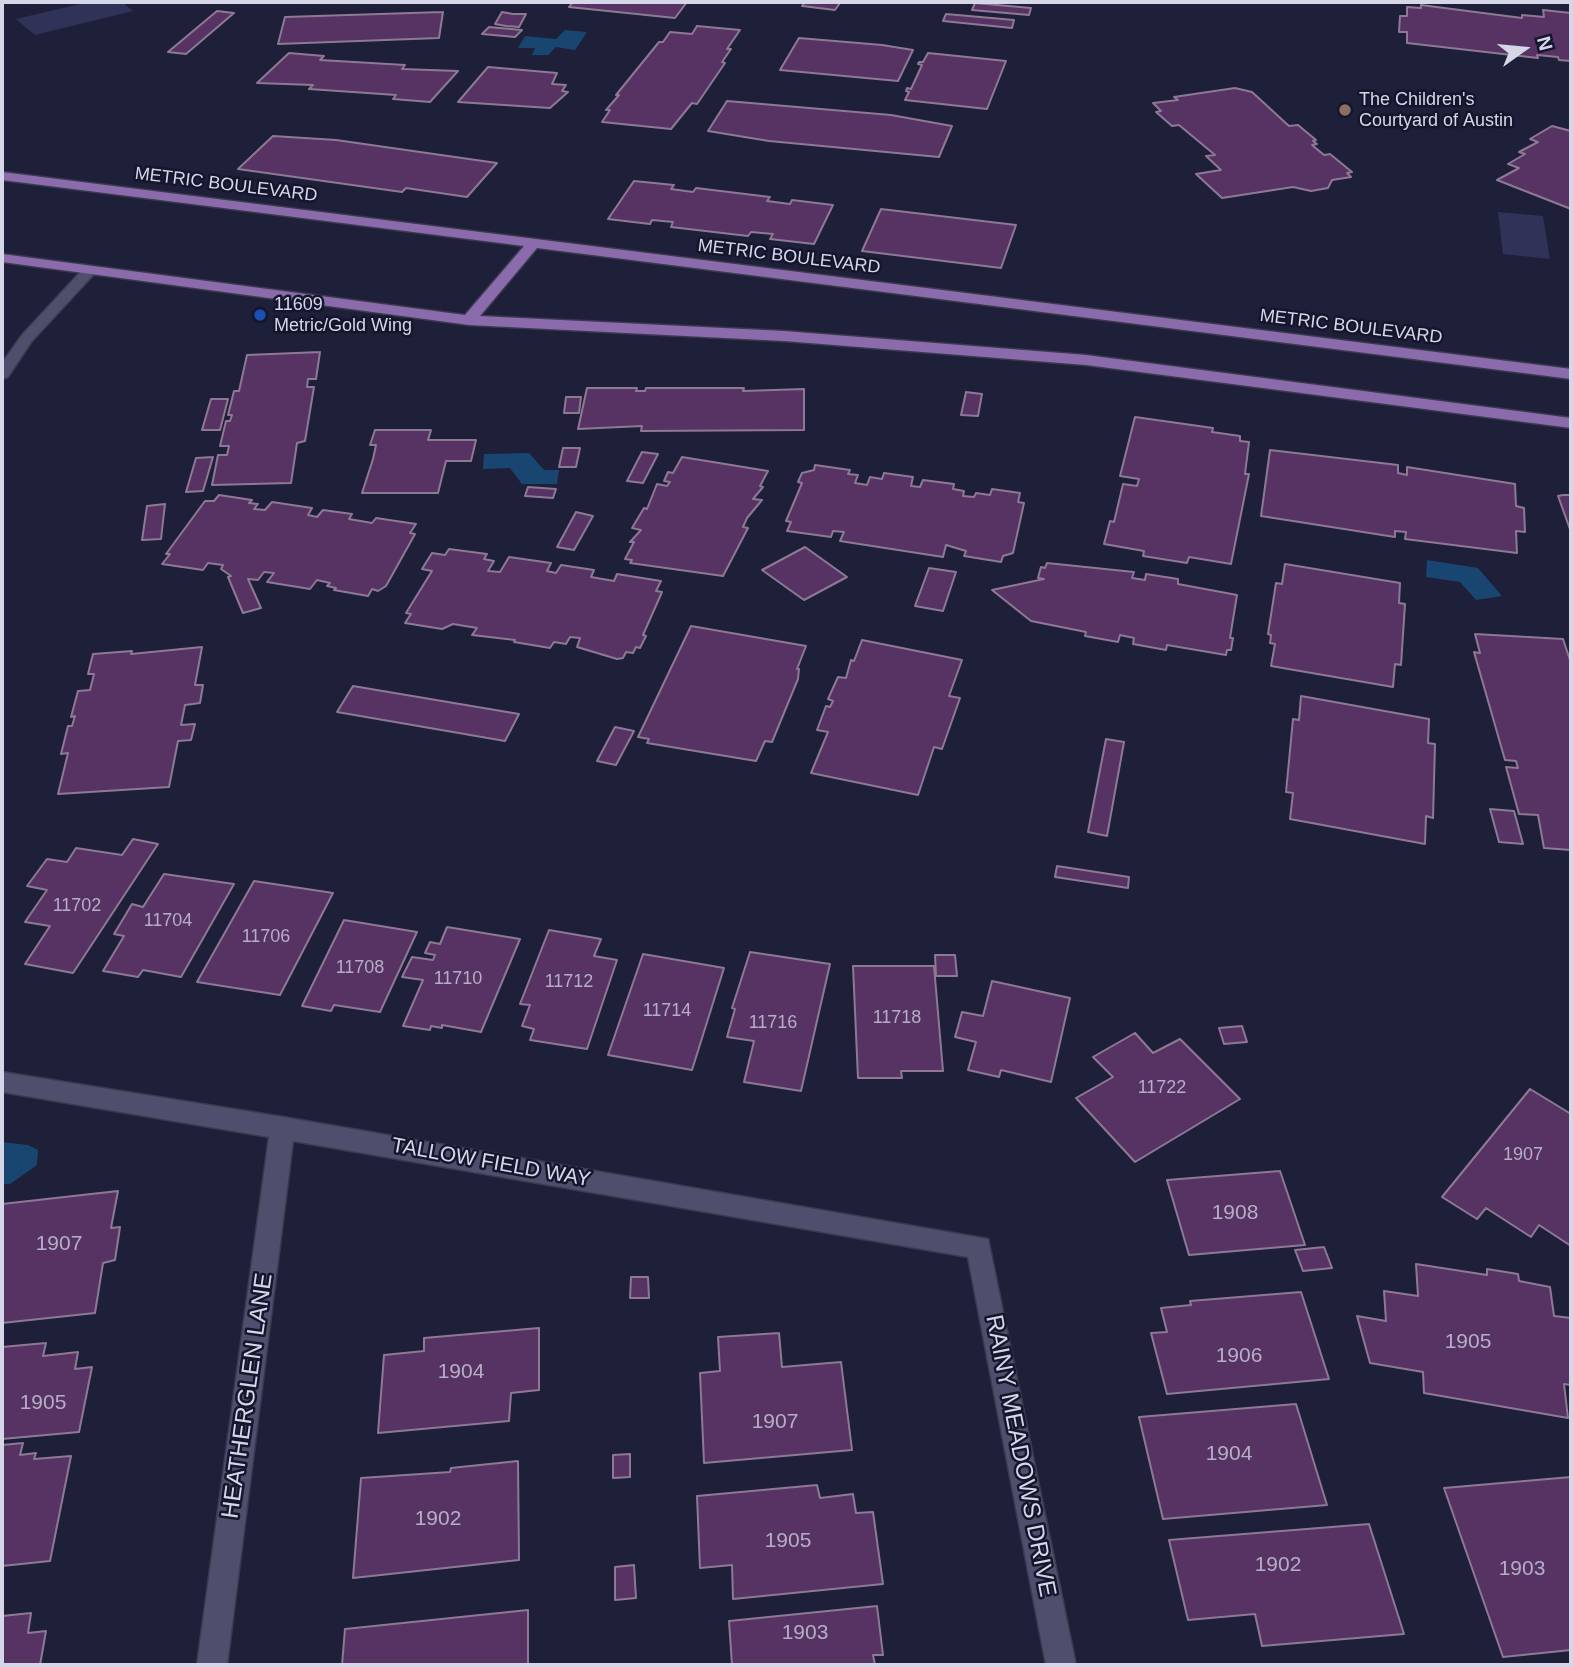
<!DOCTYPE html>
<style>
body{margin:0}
#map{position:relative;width:1573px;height:1667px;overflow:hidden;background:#1e1f38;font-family:Helvetica,sans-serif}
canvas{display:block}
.frame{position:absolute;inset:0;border:4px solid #d5d7e8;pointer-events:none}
.north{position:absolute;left:1489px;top:14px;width:70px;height:70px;-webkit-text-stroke:5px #15152e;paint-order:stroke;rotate:75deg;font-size:19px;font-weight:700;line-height:28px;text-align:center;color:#d5d7e8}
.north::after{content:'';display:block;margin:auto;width:24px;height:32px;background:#d5d7e8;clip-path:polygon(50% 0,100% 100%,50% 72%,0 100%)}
</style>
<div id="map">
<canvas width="1573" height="1667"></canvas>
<div class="frame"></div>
<div class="north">N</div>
</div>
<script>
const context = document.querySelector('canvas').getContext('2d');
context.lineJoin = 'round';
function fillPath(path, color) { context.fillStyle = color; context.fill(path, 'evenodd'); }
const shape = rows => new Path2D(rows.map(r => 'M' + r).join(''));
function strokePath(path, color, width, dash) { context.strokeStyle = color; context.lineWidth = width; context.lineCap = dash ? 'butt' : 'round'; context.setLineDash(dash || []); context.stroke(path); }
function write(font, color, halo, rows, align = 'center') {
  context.font = font + ' Helvetica,sans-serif'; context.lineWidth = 5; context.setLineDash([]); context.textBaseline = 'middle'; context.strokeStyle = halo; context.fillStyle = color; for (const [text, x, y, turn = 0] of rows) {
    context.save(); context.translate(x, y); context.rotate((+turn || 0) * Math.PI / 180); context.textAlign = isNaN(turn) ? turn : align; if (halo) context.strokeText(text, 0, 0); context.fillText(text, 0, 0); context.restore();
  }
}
const green = shape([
 [88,2,122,2,133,11,35,35,16,19],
 [1498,212,1543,216,1550,259,1503,254]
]);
const water = shape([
 [565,30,587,32,575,50,556,47,548,55,532,55,535,48,518,48,525,36,556,39],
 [529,453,544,470,559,470,557,484,522,484,510,468,483,469,484,454],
 [1427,560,1478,568,1502,596,1476,600,1460,582,1426,577],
 [2,1142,28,1145,38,1150,37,1165,10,1184,2,1184]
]);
const building = shape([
 [573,2,687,2,675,18,569,7,573,2],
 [805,2,825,2,840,3,835,10,802,6,805,2],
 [975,3,1031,8,1029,15,972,10,975,3],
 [1421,5,1522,18,1522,15,1544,17,1543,10,1571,13,1571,61,1559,60,1558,57,1537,55,1538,58,1407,43,1407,32,1399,32,1400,16,1407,16,1407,7,1421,8,1421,5],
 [217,11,234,13,186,54,168,52,217,11],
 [443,12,439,38,278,44,285,17,443,12],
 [502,12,513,14,526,14,519,27,506,26,495,24,502,12],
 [946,14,1014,20,1012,28,943,21,946,14],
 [697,26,740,30,727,49,731,49,722,62,725,63,697,104,692,103,671,129,602,122,610,110,606,110,619,95,616,95,659,42,663,42,670,32,692,34,697,26],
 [489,27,522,30,515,37,482,34,489,27],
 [799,38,882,45,913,50,898,81,780,70,799,38],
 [289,53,324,56,320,60,405,65,402,69,458,71,430,102,393,99,396,95,309,89,313,85,257,83,289,53],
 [928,53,1006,61,987,109,905,100,909,92,906,91,907,88,911,89,922,65,918,64,919,62,923,62,928,53],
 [488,67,557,73,552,84,566,85,562,91,568,92,550,108,458,102,488,67],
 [1235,88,1252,92,1289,126,1298,125,1316,140,1313,141,1317,144,1312,145,1324,155,1330,154,1352,172,1347,173,1351,177,1332,180,1328,188,1311,191,1293,187,1222,198,1196,174,1221,170,1206,156,1215,155,1179,125,1172,126,1156,112,1161,111,1153,103,1178,100,1174,97,1235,88],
 [727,101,891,115,952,126,939,157,769,141,708,131,727,101],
 [1552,126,1571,131,1571,209,1497,180,1519,168,1508,164,1525,154,1519,152,1538,142,1530,139,1552,126],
 [273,136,336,140,497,163,467,197,406,188,402,192,238,169,273,136],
 [634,181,674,185,671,189,693,192,696,188,770,197,767,201,790,204,792,200,833,205,814,244,770,239,773,234,751,232,748,236,671,227,673,222,652,220,650,224,608,219,634,181],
 [881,209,1016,225,1001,268,862,251,881,209],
 [320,352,316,379,308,379,307,387,314,387,305,441,297,443,291,483,212,485,218,455,227,455,229,446,220,446,226,421,230,421,232,415,228,415,234,391,239,391,247,355,320,352],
 [587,388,637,388,636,391,645,391,646,388,744,388,743,391,804,389,804,430,641,431,642,426,578,429,587,388],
 [966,392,982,394,978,416,961,415,966,392],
 [566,397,581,397,579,413,564,413,566,397],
 [211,399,228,399,220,430,202,430,211,399],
 [1135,417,1213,428,1212,432,1240,436,1240,441,1249,442,1245,474,1249,474,1231,564,1189,557,1187,563,1143,556,1144,551,1104,544,1110,521,1114,522,1123,484,1137,486,1139,479,1120,476,1135,417],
 [375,430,431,430,428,440,476,440,471,461,446,461,438,493,362,493,373,459,376,445,370,445,375,430],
 [563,448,580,448,576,467,559,467,563,448],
 [1270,450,1398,465,1398,473,1407,475,1407,467,1515,484,1516,506,1524,508,1525,532,1516,531,1517,553,1405,539,1406,532,1395,531,1395,537,1261,516,1270,450],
 [642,452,658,454,643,483,627,481,642,452],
 [213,457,203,491,186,492,196,458,213,457],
 [682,457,768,471,760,486,763,487,753,499,762,500,747,518,743,527,748,528,723,576,630,563,632,560,625,559,634,542,630,542,641,530,632,528,644,508,647,509,657,484,667,486,670,482,664,481,668,472,673,473,682,457],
 [815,465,850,470,848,474,858,475,855,483,867,485,870,477,882,479,884,473,913,477,911,486,920,487,923,480,954,484,953,489,964,491,963,496,974,497,976,493,990,495,992,489,1020,493,1018,502,1024,503,1013,553,1003,556,1001,562,964,556,966,551,946,545,943,557,840,541,844,532,833,531,831,537,787,531,791,522,786,521,802,483,798,482,802,473,814,470,815,465],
 [528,487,556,489,553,498,525,496,528,487],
 [219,495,252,500,249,503,258,504,254,509,265,510,272,502,312,508,308,515,317,517,323,510,352,514,349,519,372,523,376,518,416,524,410,533,415,534,386,586,378,591,372,589,368,596,334,590,336,588,327,586,330,583,317,580,310,589,267,582,274,573,264,572,258,580,248,579,261,608,243,613,228,577,231,576,221,569,223,565,208,563,203,570,162,564,170,554,166,554,205,501,214,501,219,495],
 [1563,495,1571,495,1571,532,1558,496,1563,495],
 [165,504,161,539,142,540,147,506,165,504],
 [576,512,593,516,574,550,557,547,576,512],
 [805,547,847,577,804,600,762,570,805,547],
 [449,549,487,554,484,559,494,561,488,571,500,572,509,557,551,563,547,571,556,573,561,565,594,570,591,577,614,581,617,574,661,581,656,591,662,592,643,635,646,636,640,648,636,647,633,653,626,652,623,658,617,659,577,647,580,638,570,637,566,644,554,642,550,648,514,642,515,640,472,635,477,628,453,624,442,629,405,623,411,614,406,613,432,571,422,569,432,553,445,555,449,549],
 [1047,563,1134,572,1132,578,1145,580,1146,574,1178,579,1178,584,1237,595,1230,638,1233,638,1231,650,1227,650,1226,655,1167,645,1166,650,1133,644,1134,638,1120,635,1118,642,1085,636,1086,632,1031,621,992,590,1044,579,1038,578,1041,567,1045,568,1047,563],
 [1285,564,1400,583,1399,603,1405,604,1401,665,1395,664,1393,687,1271,666,1275,644,1270,643,1271,635,1268,634,1276,583,1282,584,1285,564],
 [929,568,956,572,943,611,915,606,929,568],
 [691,626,806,646,797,669,799,669,798,679,772,742,765,741,756,761,647,743,649,739,638,737,691,626],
 [1475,634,1563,639,1571,663,1571,850,1544,848,1538,815,1519,814,1506,767,1518,768,1516,761,1505,760,1474,652,1480,653,1475,634],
 [862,640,962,660,949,696,960,698,942,749,934,747,918,795,811,773,828,732,817,730,826,706,830,707,833,701,828,699,838,677,846,678,851,660,854,661,862,640],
 [202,647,195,685,203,685,200,703,185,705,181,725,195,724,191,740,178,741,169,787,58,794,68,753,61,754,68,726,72,726,75,716,71,717,78,691,90,690,94,674,88,674,93,654,132,651,131,654,202,647],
 [353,686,519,714,505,741,337,712,353,686],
 [1301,696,1429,719,1428,743,1435,744,1433,818,1426,816,1425,844,1290,819,1293,793,1286,792,1293,719,1299,720,1301,696],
 [615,727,634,731,616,765,597,761,615,727],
 [1106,739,1124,742,1107,836,1088,832,1106,739],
 [1490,809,1514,811,1523,844,1499,842,1490,809],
 [133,839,158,844,73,973,25,964,50,926,25,922,47,890,27,886,47,859,67,862,76,848,122,855,133,839],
 [1057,866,1129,877,1128,888,1055,877,1057,866],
 [164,874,234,884,181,977,143,970,138,977,103,971,124,936,114,934,132,904,143,907,164,874],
 [254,881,333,893,280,995,197,982,254,881],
 [344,920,417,932,380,1012,334,1005,331,1011,302,1006,344,920],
 [447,927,520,939,481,1032,442,1025,442,1028,431,1026,430,1030,403,1026,423,980,402,977,412,957,433,960,435,955,425,953,430,942,440,944,447,927],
 [549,930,601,939,594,956,617,960,587,1049,530,1040,534,1029,522,1026,530,1005,520,1004,549,930],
 [750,952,830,964,801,1091,744,1082,754,1041,727,1037,735,1009,732,1008,750,952],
 [643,954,724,968,692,1070,608,1055,643,954],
 [935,955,955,955,957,976,936,976,935,955],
 [853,966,934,966,943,1071,901,1071,902,1078,858,1078,853,966],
 [992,981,1070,998,1051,1082,1001,1070,999,1077,968,1070,976,1042,955,1037,962,1012,983,1016,992,981],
 [1242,1026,1247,1042,1224,1044,1219,1028,1242,1026],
 [1135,1033,1153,1053,1180,1039,1240,1099,1135,1162,1076,1098,1113,1077,1093,1057,1135,1033],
 [1530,1089,1571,1114,1571,1246,1539,1225,1531,1237,1486,1208,1477,1219,1442,1197,1530,1089],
 [1280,1171,1305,1245,1189,1255,1167,1180,1280,1171],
 [118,1191,111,1228,120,1227,115,1260,103,1263,95,1313,2,1323,2,1204,118,1191],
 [1324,1247,1332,1268,1303,1271,1295,1250,1324,1247],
 [1416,1264,1487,1275,1487,1269,1518,1274,1519,1281,1550,1287,1554,1316,1571,1318,1571,1385,1564,1384,1568,1418,1424,1393,1423,1372,1370,1363,1357,1316,1386,1321,1384,1291,1418,1296,1416,1264],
 [631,1277,648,1277,649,1298,630,1298,631,1277],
 [1301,1292,1329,1379,1167,1394,1151,1333,1167,1332,1161,1308,1191,1305,1190,1301,1301,1292],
 [539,1328,539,1390,511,1393,509,1421,378,1433,384,1355,424,1351,424,1338,539,1328],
 [779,1333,782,1367,841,1362,852,1450,704,1463,700,1373,720,1371,718,1337,779,1333],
 [46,1343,43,1356,78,1352,75,1369,92,1367,79,1432,2,1439,2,1347,46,1343],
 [1296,1404,1327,1505,1163,1519,1139,1417,1296,1404],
 [23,1443,20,1455,36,1453,34,1459,71,1456,50,1561,2,1566,2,1445,23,1443],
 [630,1454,630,1477,613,1478,613,1455,630,1454],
 [518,1461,519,1560,353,1578,361,1478,450,1472,451,1468,518,1461],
 [1571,1477,1571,1650,1503,1657,1444,1488,1571,1477],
 [817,1485,820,1498,853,1494,856,1513,873,1512,883,1584,733,1599,732,1565,700,1568,697,1496,817,1485],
 [1369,1524,1404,1634,1262,1646,1255,1614,1188,1620,1169,1540,1369,1524],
 [634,1565,636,1598,615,1600,615,1567,634,1565],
 [877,1606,883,1655,873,1655,875,1665,732,1665,729,1621,877,1606],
 [528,1610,528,1665,342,1665,345,1629,528,1610],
 [31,1613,28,1633,46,1631,40,1665,2,1665,2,1616,31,1613]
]);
const minor = shape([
 [90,266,97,270,95,273,32,341,8,377,2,379,2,363,22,335,85,267,90,266],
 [2,1072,283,1117,988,1239,1076,1665,1046,1665,968,1257,293,1141,227,1665,197,1665,269,1137,2,1092,2,1072]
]);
const major = shape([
 [2,172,1571,369,1571,379,537,248,480,316,784,331,1086,355,1571,418,1571,428,1086,365,784,341,469,325,2,262,2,254,465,315,524,246,2,180,2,172]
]);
const markers = [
 [1345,110,7,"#8d6e63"],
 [260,315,7,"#1a4fb4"]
];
const farPoinames = [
 ["The Children's",1359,100],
 ["Courtyard of Austin",1359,121],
 ["11609",274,305],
 ["Metric/Gold Wing",274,326]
];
const farStreetnames = [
 ["METRIC BOULEVARD",226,185,7],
 ["METRIC BOULEVARD",789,257,7],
 ["METRIC BOULEVARD",1351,327,7]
];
const numberNames = [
 ["11702",77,906],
 ["11704",168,921],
 ["11706",266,937],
 ["11708",360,968],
 ["11710",458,979],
 ["11712",569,982],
 ["11714",667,1011],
 ["11718",897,1018],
 ["11716",773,1023],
 ["11722",1162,1088],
 ["1907",1523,1155]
];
const streetNames = [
 ["TALLOW FIELD WAY",491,1163,10]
];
const nearNumbernames = [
 ["1908",1235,1213],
 ["1907",59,1244],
 ["1905",1468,1342],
 ["1906",1239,1356],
 ["1904",461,1372],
 ["1905",43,1403],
 ["1907",775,1422],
 ["1904",1229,1454],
 ["1902",438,1519],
 ["1905",788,1541],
 ["1902",1278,1565],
 ["1903",1522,1569],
 ["1903",805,1633]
];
const nearStreetnames = [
 ["HEATHERGLEN LANE",248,1396,-82],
 ["RAINY MEADOWS DRIVE",1020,1456,79]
];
fillPath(green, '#313258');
fillPath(water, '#194671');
fillPath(building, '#563362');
strokePath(building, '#8e7995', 2);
strokePath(minor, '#3a3a4f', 3);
strokePath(major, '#3a3a4f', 3);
fillPath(minor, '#4d4f6c');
fillPath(major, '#8c6bac');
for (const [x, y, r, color] of markers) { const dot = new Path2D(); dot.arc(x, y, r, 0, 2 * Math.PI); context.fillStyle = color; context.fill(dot); strokePath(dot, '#15152e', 2.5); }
write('18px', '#d5d7e8', '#15152e', farPoinames, 'left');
write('18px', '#d5d7e8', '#15152e', farStreetnames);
write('18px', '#b5aec6', null, numberNames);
write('21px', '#d5d7e8', '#15152e', streetNames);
write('21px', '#b5aec6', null, nearNumbernames);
write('24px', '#d5d7e8', '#15152e', nearStreetnames);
</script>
